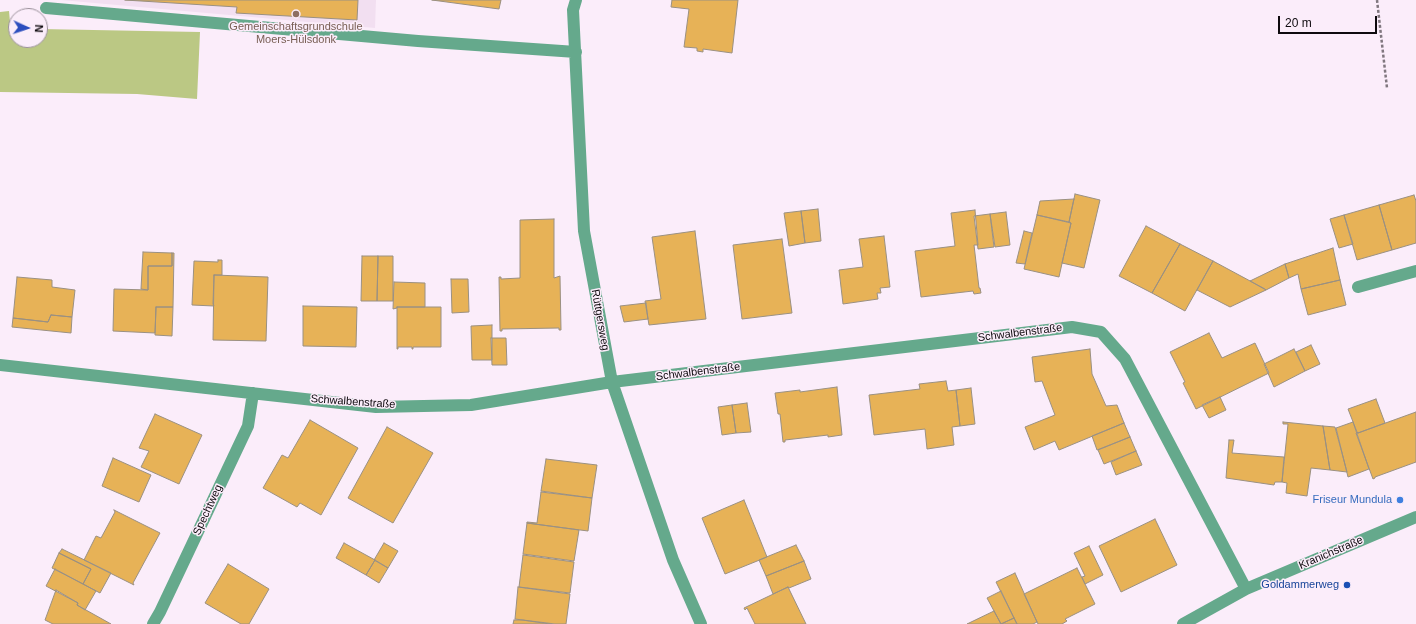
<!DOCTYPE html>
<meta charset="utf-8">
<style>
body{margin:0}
#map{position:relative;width:1416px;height:624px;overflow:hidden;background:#fbedfa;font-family:Helvetica,sans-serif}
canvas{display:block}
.north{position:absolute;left:8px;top:8px;width:40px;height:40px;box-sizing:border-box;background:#fbedfa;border:1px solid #9c929c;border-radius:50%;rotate:93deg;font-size:11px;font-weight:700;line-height:16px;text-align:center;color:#0e0a0e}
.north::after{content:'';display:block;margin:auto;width:14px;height:18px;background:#2c4ebe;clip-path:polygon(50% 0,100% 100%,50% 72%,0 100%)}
.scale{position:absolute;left:1278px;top:16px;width:99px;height:18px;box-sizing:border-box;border:2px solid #0e0a0e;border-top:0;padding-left:5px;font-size:12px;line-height:14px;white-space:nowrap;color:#0e0a0e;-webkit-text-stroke:3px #fbedfa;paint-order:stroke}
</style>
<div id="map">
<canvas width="1416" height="624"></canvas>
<div class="north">N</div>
<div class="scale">20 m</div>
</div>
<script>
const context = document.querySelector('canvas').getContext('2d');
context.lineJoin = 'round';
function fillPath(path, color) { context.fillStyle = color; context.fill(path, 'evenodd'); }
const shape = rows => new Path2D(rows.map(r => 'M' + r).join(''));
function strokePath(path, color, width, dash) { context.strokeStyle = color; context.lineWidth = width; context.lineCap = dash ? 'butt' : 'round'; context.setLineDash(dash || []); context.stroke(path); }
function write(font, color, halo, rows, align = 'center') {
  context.font = font + ' Helvetica,sans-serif'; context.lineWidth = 3; context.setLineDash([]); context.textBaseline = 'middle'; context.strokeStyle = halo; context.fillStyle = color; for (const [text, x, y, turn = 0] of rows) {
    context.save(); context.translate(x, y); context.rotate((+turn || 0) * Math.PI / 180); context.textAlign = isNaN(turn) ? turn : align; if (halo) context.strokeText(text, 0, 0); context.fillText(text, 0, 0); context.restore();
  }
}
const built = shape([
 [61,0,376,0,375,28]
]);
const green = shape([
 [9,11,11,33,16,32,16,40,40,40,40,29,200,32,197,99,137,94,0,92,0,12]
]);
const building = shape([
 [125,0,358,0,357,20,236,13,237,7,125,0],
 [432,0,501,0,499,9,432,0],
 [672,0,738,0,732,53,703,49,703,52,697,51,697,48,684,47,689,9,671,7,672,0],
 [1075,194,1100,200,1084,268,1062,263,1071,223,1069,222,1075,194],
 [1414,195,1416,201,1416,243,1392,250,1379,205,1414,195],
 [1074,199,1069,222,1037,215,1040,201,1074,199],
 [1379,205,1392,250,1357,260,1344,215,1379,205],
 [818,209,821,241,805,243,801,211,818,209],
 [975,210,978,245,974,245,979,288,980,288,981,293,974,294,973,291,921,297,915,251,955,246,951,213,975,210],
 [801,211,805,243,789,246,784,213,801,211],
 [1006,212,1010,245,995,247,990,214,1006,212],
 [990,214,994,247,978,249,974,216,990,214],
 [1037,215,1071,223,1059,277,1024,269,1037,215],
 [1344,215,1353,244,1339,248,1330,219,1344,215],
 [554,219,554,278,560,276,561,330,559,330,559,328,502,329,502,331,500,331,499,277,501,277,501,279,520,278,520,220,554,219],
 [1146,226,1180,244,1152,293,1119,276,1146,226],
 [695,231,706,319,649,325,645,301,661,299,652,237,695,231],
 [1024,231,1032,233,1025,264,1016,263,1024,231],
 [884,236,890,287,880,288,881,293,877,293,878,299,843,304,839,270,863,267,859,239,884,236],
 [782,239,792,313,742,319,733,245,782,239],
 [1180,244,1213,261,1185,311,1152,293,1180,244],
 [1333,248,1340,280,1301,289,1298,274,1289,278,1285,264,1333,248],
 [143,252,172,253,172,266,148,266,148,290,141,289,143,252],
 [172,253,174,253,173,307,156,307,155,333,113,331,114,289,148,290,148,266,172,266,172,253],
 [362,256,378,256,377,301,361,301,362,256],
 [378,256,393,256,393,301,377,301,378,256],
 [218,260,222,260,222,275,214,275,213,304,214,306,192,305,194,261,218,262,218,260],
 [1213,261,1265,289,1266,290,1230,307,1197,290,1213,261],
 [1285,264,1289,278,1266,290,1250,281,1285,264],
 [214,275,268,277,266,341,213,340,214,275],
 [17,277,52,280,52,287,75,290,72,317,51,315,48,322,13,318,17,277],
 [451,279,468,279,469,312,452,313,451,279],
 [1340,280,1346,305,1308,315,1301,289,1340,280],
 [394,282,425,283,425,307,397,307,397,308,393,309,394,282],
 [646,303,648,319,624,322,620,306,646,303],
 [303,306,357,307,356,347,303,346,303,306],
 [156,307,173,307,172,336,155,335,156,307],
 [397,307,441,307,441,347,413,347,413,349,412,349,412,347,398,347,398,349,397,349,397,307],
 [51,315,72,317,71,333,12,327,13,318,48,322,51,315],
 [492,325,492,360,472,360,471,326,492,325],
 [1209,333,1222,358,1255,343,1269,373,1196,409,1183,383,1185,382,1170,352,1209,333],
 [491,338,506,338,507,365,492,365,491,338],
 [1311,345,1320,364,1305,371,1296,352,1311,345],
 [1090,349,1092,374,1106,406,1117,405,1124,423,1059,450,1055,441,1034,450,1025,427,1055,415,1042,381,1035,382,1032,357,1090,349],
 [1294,349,1305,371,1274,387,1264,364,1294,349],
 [946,381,948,391,956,390,960,426,952,427,954,445,927,449,925,429,874,435,869,395,920,389,919,384,946,381],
 [837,387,842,435,828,437,828,435,785,440,785,442,783,442,780,414,778,414,775,393,800,390,800,392,837,387],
 [971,388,975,424,960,426,956,390,971,388],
 [1220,397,1226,410,1209,418,1202,405,1220,397],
 [1376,399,1385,423,1358,433,1357,432,1348,409,1376,399],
 [747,403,751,432,736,433,732,405,747,403],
 [732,405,736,433,722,435,718,407,732,405],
 [1416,412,1416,462,1375,477,1375,478,1373,479,1356,433,1358,433,1416,412],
 [155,414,202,435,179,484,141,467,149,451,139,448,155,414],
 [310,420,358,448,321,515,300,503,297,507,263,488,282,455,288,458,310,420],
 [1283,422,1323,426,1330,470,1311,468,1307,496,1286,493,1287,483,1282,482,1288,424,1283,424,1283,422],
 [1353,422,1369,469,1348,477,1336,428,1353,422],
 [1124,423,1130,437,1097,450,1092,436,1124,423],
 [1323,426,1335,427,1347,472,1330,470,1323,426],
 [387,427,433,453,393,523,348,498,387,427],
 [1130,437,1136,451,1104,464,1098,450,1130,437],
 [1229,440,1234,440,1232,453,1284,457,1282,482,1275,482,1274,485,1226,478,1229,440],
 [1136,451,1142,465,1116,475,1111,462,1136,451],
 [113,458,151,475,139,502,102,486,113,458],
 [546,459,597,465,592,498,541,491,546,459],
 [541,492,592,498,588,531,527,523,527,522,537,523,541,492],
 [744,500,767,557,725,574,702,518,744,500],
 [114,510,160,533,133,583,134,585,84,560,96,536,101,538,115,512,114,510],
 [1155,519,1177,565,1121,592,1099,546,1155,519],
 [527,523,579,530,574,561,523,554,527,523],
 [344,543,375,560,366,575,336,558,344,543],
 [384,543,398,551,388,568,374,560,384,543],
 [796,545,804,561,766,576,759,560,796,545],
 [1089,546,1103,575,1085,584,1082,577,1085,576,1074,553,1089,546],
 [62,549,111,573,100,593,83,584,91,569,59,553,62,549],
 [59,553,91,569,83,584,52,568,59,553],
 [523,555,574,562,570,593,519,587,523,555],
 [375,560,388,568,379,583,366,575,375,560],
 [804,561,811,579,789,588,788,587,773,594,766,576,804,561],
 [228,564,269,589,249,624,241,624,205,603,228,564],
 [1077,568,1095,604,1065,619,1067,621,1062,624,1038,624,1024,594,1077,568],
 [55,569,96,591,85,610,77,605,78,603,46,586,55,569],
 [1015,573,1037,622,1033,624,1017,624,996,582,1015,573],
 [518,587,570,594,566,624,555,624,515,619,518,587],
 [788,587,806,624,755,624,747,608,745,610,744,608,788,587],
 [56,590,78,603,77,605,111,624,53,624,45,620,56,590],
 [1001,591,1014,618,1001,624,987,598,1001,591],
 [994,611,1001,624,967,624,994,611],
 [1014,618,1017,624,1001,624,1014,618],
 [514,620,522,620,550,624,513,624,514,620]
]);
const path = shape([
 [1377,0,1387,88]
]);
const minor = shape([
 [576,0,573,10,584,231,612,382,673,560,701,624],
 [46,8,418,41,576,52],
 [1358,287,1416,271],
 [0,365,376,407,471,405,612,382,1072,327,1101,332,1125,359,1246,589],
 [153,624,160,612,248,426,253,393],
 [1183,624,1246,589,1416,517]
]);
const markers = [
 [296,14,4,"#8d6e63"],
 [1400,500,4,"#3f7fe0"],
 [1347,585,4,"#1a4fb4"]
];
const educationNames = [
 ["Gemeinschaftsgrundschule",296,27],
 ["Moers-Hülsdonk",296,40]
];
const streetNames = [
 ["Rüttgersweg",600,320,80],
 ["Schwalbenstraße",1020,333,-7],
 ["Schwalbenstraße",698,372,-7],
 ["Schwalbenstraße",353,402,4],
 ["Spechtweg",208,510,-65],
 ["Kranichstraße",1331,553,-23]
];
const shopNames = [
 ["Friseur Mundula",1392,500]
];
const transitNames = [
 ["Goldammerweg",1339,585]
];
fillPath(built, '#f2dff1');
fillPath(green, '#bbc884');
fillPath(building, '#e7b257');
strokePath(building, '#9a9082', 1);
strokePath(path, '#80777f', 2.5, [3, 2]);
strokePath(minor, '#65a98c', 12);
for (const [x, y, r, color] of markers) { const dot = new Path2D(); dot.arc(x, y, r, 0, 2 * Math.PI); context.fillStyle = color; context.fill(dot); strokePath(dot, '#fbedfa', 1.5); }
write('11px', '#785e54', '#fbedfa', educationNames);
write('11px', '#0e0a0e', '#fbedfa', streetNames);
write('11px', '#366cbe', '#fbedfa', shopNames, 'right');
write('11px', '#164399', '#fbedfa', transitNames, 'right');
</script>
